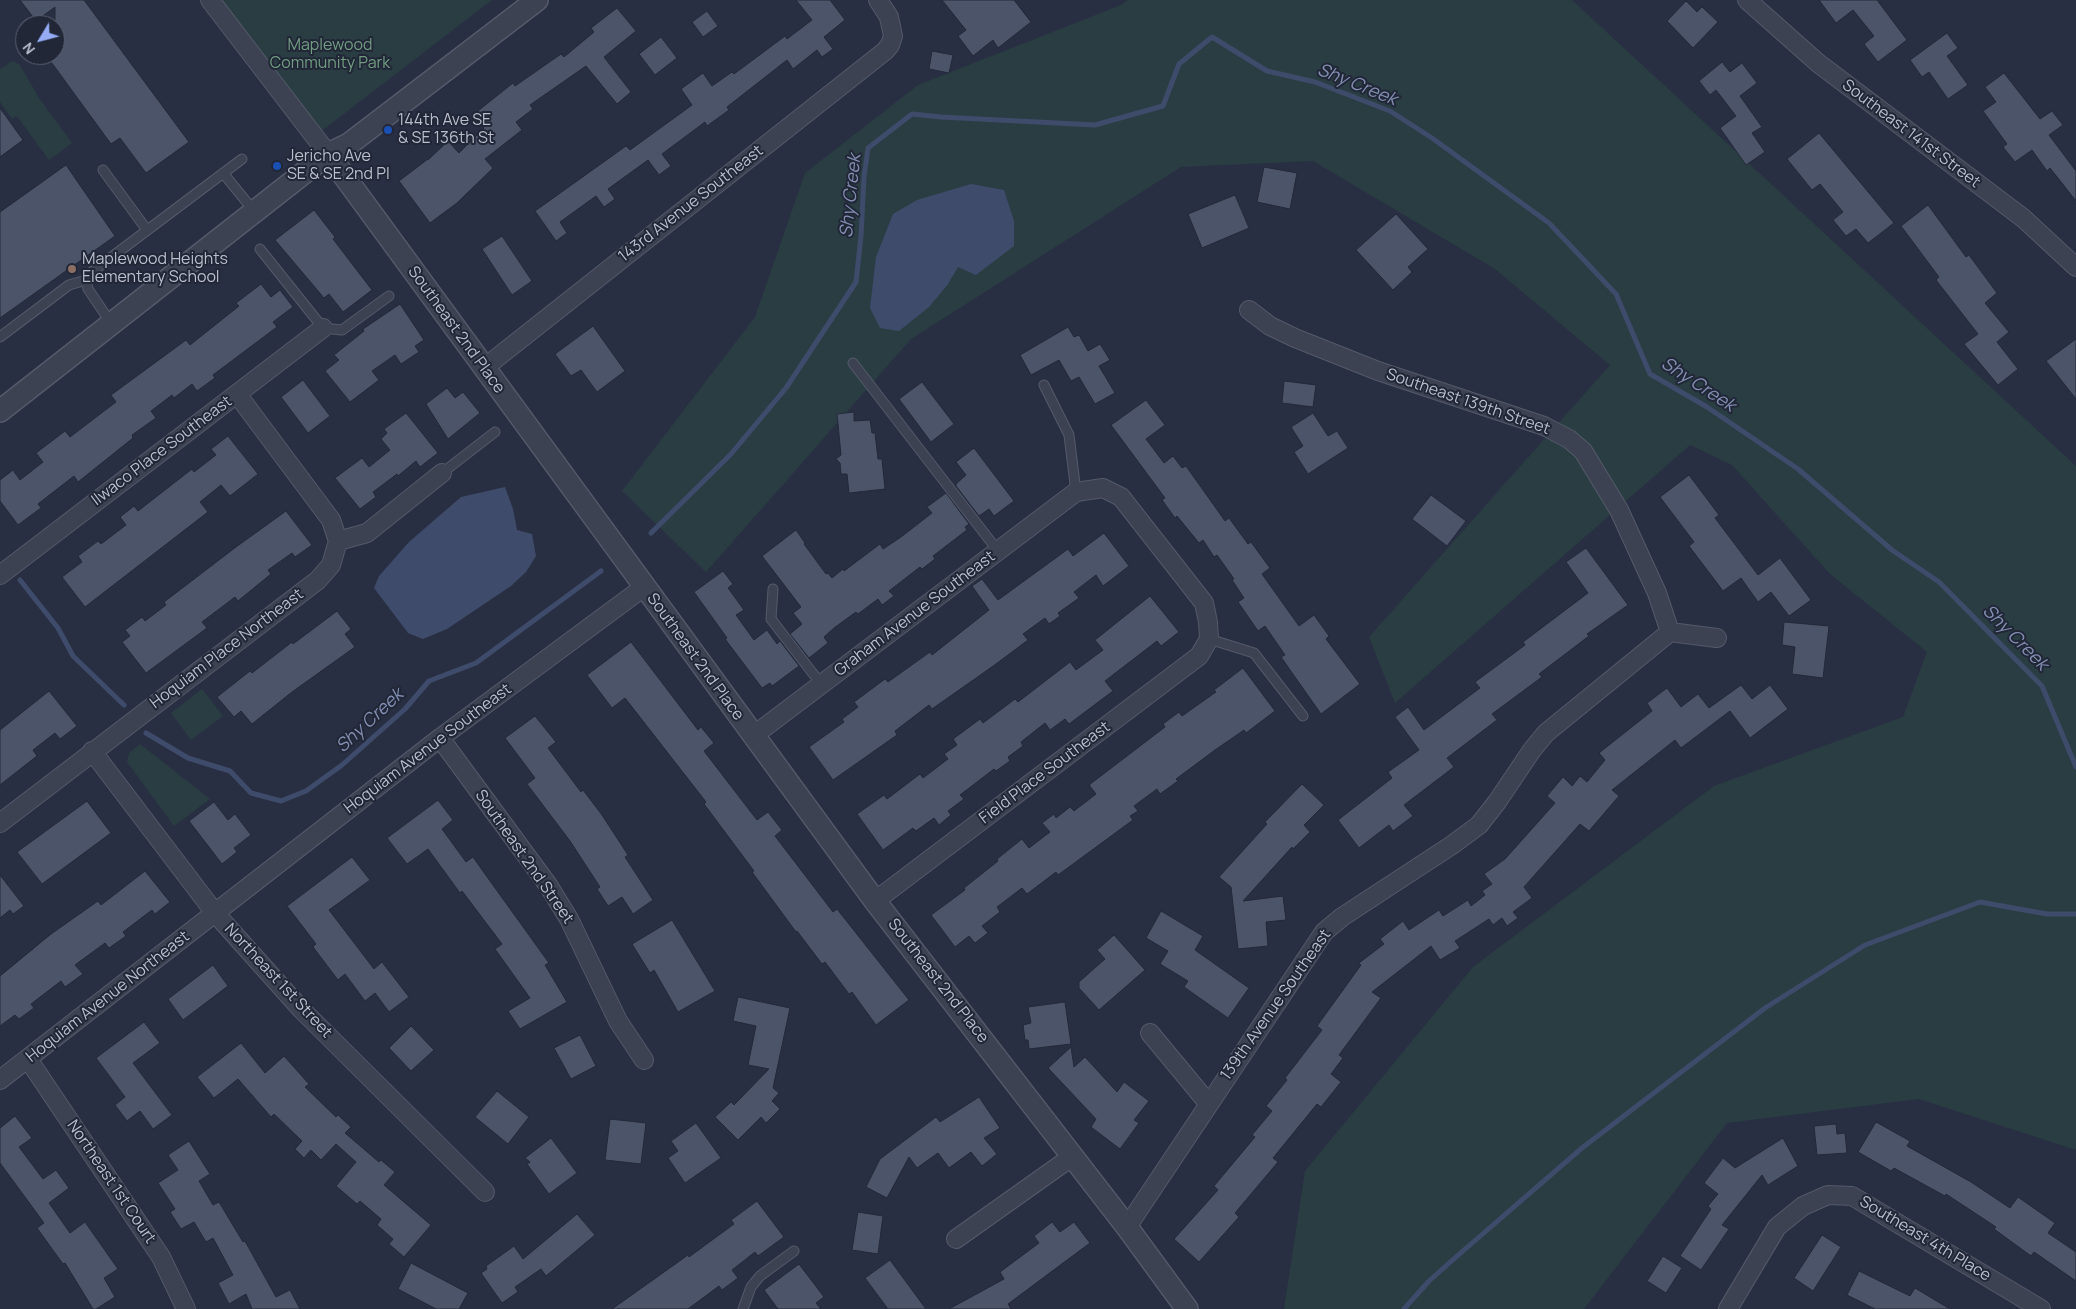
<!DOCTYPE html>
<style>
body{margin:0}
#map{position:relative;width:2076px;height:1309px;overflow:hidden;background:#282f42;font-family:Manrope,sans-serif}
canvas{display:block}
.north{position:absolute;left:15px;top:15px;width:50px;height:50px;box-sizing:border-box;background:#212737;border:1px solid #5e6373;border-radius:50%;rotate:233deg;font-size:14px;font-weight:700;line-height:20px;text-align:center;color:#b9becc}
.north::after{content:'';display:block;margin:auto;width:18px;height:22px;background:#95acf5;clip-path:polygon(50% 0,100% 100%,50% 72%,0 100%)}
</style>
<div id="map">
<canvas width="2076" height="1309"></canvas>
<div class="north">N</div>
</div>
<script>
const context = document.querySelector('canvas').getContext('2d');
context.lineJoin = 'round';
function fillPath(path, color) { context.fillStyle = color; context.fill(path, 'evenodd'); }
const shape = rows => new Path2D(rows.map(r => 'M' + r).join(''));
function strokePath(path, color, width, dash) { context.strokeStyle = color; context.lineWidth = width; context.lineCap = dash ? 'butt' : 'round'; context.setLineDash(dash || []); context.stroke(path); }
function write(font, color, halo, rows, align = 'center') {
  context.font = font + ' Manrope,sans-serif'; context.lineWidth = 4; context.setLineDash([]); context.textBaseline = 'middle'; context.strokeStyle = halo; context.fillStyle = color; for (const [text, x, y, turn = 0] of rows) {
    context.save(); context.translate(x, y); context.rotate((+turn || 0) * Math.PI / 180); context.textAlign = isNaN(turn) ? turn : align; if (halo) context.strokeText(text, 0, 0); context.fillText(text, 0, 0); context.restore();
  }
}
const green = shape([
 [222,0,492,0,319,133],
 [1128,0,1572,0,2076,466,2076,1150,1919,1099,1727,1123,1584,1309,1284,1309,1305,1171,1473,967,1714,786,1903,717,1927,652,1830,574,1732,465,1690,445,1395,703,1369,637,1610,365,1495,269,1313,161,1181,167,911,339,706,572,622,491,755,317,805,173,918,85,1121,5],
 [12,61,20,65,39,98,72,143,49,160,17,116,12,119,0,102,0,69],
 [202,689,223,716,191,740,171,713],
 [140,744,210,799,174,826,127,762,129,753]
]);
const water = shape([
 [971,184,1004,190,1014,221,1014,246,976,275,958,267,948,284,929,307,899,331,880,328,870,308,876,257,893,214,917,200],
 [505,487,513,509,517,530,532,534,536,556,526,572,511,586,447,629,423,639,408,633,374,588,379,576,409,542,461,497]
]);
const stream = shape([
 [651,533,731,454,786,388,856,282,861,236,864,177,868,148,912,114,941,117,1095,125,1163,106,1179,64,1212,37,1267,71,1315,82,1390,111,1432,138,1549,223,1616,294,1650,374,1707,407,1798,469,1892,550,1939,582,2042,686,2076,767],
 [20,580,58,628,73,656,124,705],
 [146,733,188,758,230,771,251,793,281,801,306,791,342,765,405,709,429,681,476,663,601,571],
 [1404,1309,1429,1281,1456,1257,1582,1148,1765,1008,1865,945,1980,902,2047,914,2076,914]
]);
const building = shape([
 [20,0,84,0,189,142,146,173,120,138,111,144,46,55,55,55,55,7,36,21,20,0],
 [796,0,830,0,845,20,824,37,833,49,822,57,817,50,793,69,787,60,727,107,729,110,707,126,705,122,662,154,671,166,659,175,648,160,608,189,615,199,604,207,596,196,560,222,567,233,556,241,535,211,626,146,630,150,692,105,681,89,703,73,712,86,732,72,734,74,785,36,787,39,812,20,796,0],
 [942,0,1014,0,1031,22,998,48,993,40,973,56,958,36,966,30,942,0],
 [1819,0,1877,0,1907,40,1878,62,1864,44,1874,36,1853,10,1836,23,1819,0],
 [1686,1,1697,12,1702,7,1718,22,1693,48,1667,21,1686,1],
 [617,8,636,31,604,57,631,92,617,104,586,66,530,105,533,109,516,122,522,130,485,159,493,168,457,203,430,223,399,181,428,159,428,160,448,141,459,153,484,128,474,114,513,83,515,86,561,54,564,57,594,32,591,28,617,8],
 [707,11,718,26,703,37,692,22,707,11],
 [1947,33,1958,48,1947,56,1968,85,1948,99,1929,72,1922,77,1910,60,1947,33],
 [661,37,677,58,655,75,639,54,661,37],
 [932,51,953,55,949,73,929,69,932,51],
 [1722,62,1730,72,1742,63,1757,83,1740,96,1762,127,1752,133,1765,152,1746,165,1720,128,1736,116,1716,90,1710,95,1699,81,1722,62],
 [2004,73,2040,119,2052,111,2063,125,2049,135,2076,171,2076,201,2050,168,2047,171,2032,150,2015,162,2003,147,2007,144,1983,111,1996,102,1985,87,2004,73],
 [0,108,23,140,0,157,0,108],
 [1819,133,1894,223,1868,243,1856,229,1846,236,1833,220,1843,212,1820,184,1812,190,1787,159,1819,133],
 [66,165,115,236,0,318,0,212,66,165],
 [1264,167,1297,173,1290,209,1257,202,1264,167],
 [1235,195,1249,228,1202,248,1188,214,1235,195],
 [1928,205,1966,257,1969,255,1997,293,1985,303,2009,332,1997,342,2018,369,1998,385,1964,344,1978,334,1936,280,1939,277,1901,226,1928,205],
 [314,210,335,237,333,239,372,290,343,312,329,294,324,298,275,240,314,210],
 [1396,214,1428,249,1408,267,1412,272,1393,290,1356,250,1396,214],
 [502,236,532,281,512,295,482,249,502,236],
 [261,284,271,297,280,290,293,307,273,322,277,327,213,375,215,378,197,391,192,384,174,398,172,395,151,411,156,418,132,435,133,438,78,482,74,476,38,504,41,508,18,525,0,501,0,480,13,470,20,480,43,462,36,453,65,431,70,437,116,402,111,395,186,340,190,345,239,306,236,303,261,284],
 [400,304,424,340,415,346,419,352,401,364,395,355,372,371,379,380,350,402,325,371,339,360,334,355,364,331,363,329,400,304],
 [593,326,625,371,597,392,581,370,571,376,555,354,593,326],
 [1068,327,1074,337,1079,335,1088,351,1100,344,1110,360,1099,366,1115,393,1095,404,1079,377,1071,381,1059,360,1031,375,1020,355,1068,327],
 [2076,339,2076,399,2046,361,2076,339],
 [303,380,330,416,308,433,281,397,303,380],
 [1284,381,1316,385,1313,407,1282,403,1284,381],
 [922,382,954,424,931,442,899,399,922,382],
 [447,388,455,398,463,392,480,413,448,439,426,404,447,388],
 [1146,400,1165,425,1146,439,1164,463,1173,456,1182,468,1186,466,1225,521,1229,518,1248,544,1251,542,1270,568,1262,574,1299,626,1314,615,1329,636,1326,639,1360,684,1321,714,1281,657,1285,655,1265,626,1258,631,1238,602,1244,598,1232,580,1234,579,1217,555,1214,557,1203,540,1199,543,1177,516,1175,518,1162,500,1165,498,1111,425,1146,400],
 [854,412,854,421,870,420,872,433,875,433,878,459,882,459,885,489,849,493,847,474,841,474,840,463,836,459,841,455,837,414,854,412],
 [406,413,438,453,420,467,416,461,398,476,397,474,373,492,376,497,360,509,335,478,362,458,369,467,390,450,381,439,387,433,384,429,406,413],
 [1313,413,1328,436,1337,431,1348,448,1308,474,1294,452,1303,446,1291,427,1313,413],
 [228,436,258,474,230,496,221,485,200,502,208,512,85,607,62,577,82,562,78,556,98,541,101,544,126,525,120,517,134,506,138,511,192,469,194,472,216,455,211,449,228,436],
 [974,448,1014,501,994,516,989,509,979,516,956,486,956,484,966,475,956,462,974,448],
 [1689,475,1719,515,1715,518,1758,575,1780,558,1811,600,1789,616,1771,592,1758,602,1741,578,1723,591,1689,546,1694,542,1660,497,1689,475],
 [946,493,969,524,965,527,967,530,933,556,935,559,922,569,920,567,889,591,894,596,882,605,878,599,858,614,856,612,834,628,824,637,828,643,809,658,790,634,802,624,793,613,801,607,762,556,796,530,805,543,804,544,826,574,828,573,832,578,843,569,844,571,880,544,883,549,901,537,932,513,927,507,946,493],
 [1431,495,1466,521,1447,546,1412,519,1431,495],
 [286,511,312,545,295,557,292,553,268,570,271,574,238,601,235,597,202,622,207,628,146,673,122,642,130,636,125,630,142,617,145,621,166,605,164,602,236,547,286,511],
 [1104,533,1129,566,1103,586,1096,575,1074,592,1079,598,1058,613,1060,616,1049,624,1045,618,1023,634,1028,640,996,664,932,709,929,705,895,731,897,735,833,780,809,747,844,722,842,719,858,707,854,702,885,679,888,682,930,652,932,655,989,610,972,586,982,579,998,600,1068,549,1073,556,1104,533],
 [1586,548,1628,605,1587,634,1589,636,1539,674,1542,677,1492,714,1497,720,1447,758,1454,767,1404,805,1413,816,1393,831,1389,825,1359,848,1338,820,1392,778,1388,772,1419,750,1395,717,1408,707,1424,730,1480,688,1475,682,1525,645,1523,642,1588,593,1566,562,1586,548],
 [723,571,733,584,728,588,744,610,736,615,754,640,767,630,777,644,780,641,799,666,772,686,770,683,762,688,725,639,727,638,694,592,723,571],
 [1150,596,1179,632,1161,646,1157,641,1105,681,1113,691,1069,724,1065,719,1050,730,1045,723,1021,742,1023,746,1008,757,1010,761,996,771,994,769,960,795,964,799,948,811,951,815,939,825,934,818,916,831,913,828,883,850,857,814,884,795,887,799,920,774,923,778,948,759,944,754,957,745,953,739,980,719,983,723,1015,699,1018,702,1070,662,1076,670,1103,650,1095,640,1150,596],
 [337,611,351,629,345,634,355,647,292,692,252,724,241,711,234,717,217,697,250,671,252,673,292,642,293,644,337,611],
 [1784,622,1829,626,1823,678,1792,674,1795,647,1782,645,1784,622],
 [631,642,698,730,701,727,714,743,704,751,757,820,768,812,782,830,775,836,833,912,837,909,909,1000,876,1025,852,992,849,994,825,962,822,964,797,931,796,932,752,872,754,871,704,804,706,802,625,698,612,708,587,675,631,642],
 [1243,668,1275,711,1246,733,1244,730,1215,750,1176,779,1178,781,1160,794,1157,789,1134,806,1138,811,1130,816,1133,820,1058,875,1056,872,1027,894,1022,888,997,907,1000,912,982,926,988,933,975,943,969,936,955,947,931,915,965,890,964,888,998,861,997,859,1022,839,1029,848,1050,832,1042,823,1054,814,1056,818,1070,807,1074,811,1096,794,1089,785,1165,727,1163,724,1179,712,1182,716,1216,692,1214,690,1243,668],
 [1741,685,1752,699,1770,685,1788,709,1750,738,1730,711,1681,748,1675,740,1612,790,1619,796,1589,831,1580,824,1524,887,1532,898,1513,912,1518,918,1507,926,1502,918,1493,925,1489,919,1455,941,1460,948,1440,960,1431,946,1372,992,1381,998,1339,1055,1343,1058,1331,1074,1341,1082,1321,1107,1317,1104,1273,1158,1278,1162,1235,1213,1239,1217,1199,1262,1174,1239,1218,1190,1214,1186,1255,1137,1252,1135,1272,1111,1266,1106,1287,1080,1285,1078,1322,1030,1317,1026,1361,965,1359,963,1384,944,1380,939,1403,921,1409,930,1439,910,1443,916,1468,900,1471,906,1485,895,1482,891,1492,884,1484,874,1505,859,1555,803,1547,796,1563,777,1572,786,1580,776,1587,782,1605,760,1599,753,1652,711,1647,703,1667,688,1681,707,1698,694,1709,708,1741,685],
 [49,691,77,726,60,739,55,733,33,750,37,756,0,785,0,730,49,691],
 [535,716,556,742,548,748,581,792,583,790,602,815,628,855,625,857,653,900,633,914,622,897,608,906,597,889,600,887,570,841,527,784,535,778,505,738,535,716],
 [1302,784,1324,805,1304,825,1310,832,1293,849,1292,847,1243,901,1283,896,1286,920,1266,922,1268,946,1238,949,1231,887,1219,877,1267,824,1265,822,1302,784],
 [438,800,453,820,442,829,466,862,473,857,485,874,549,963,545,965,567,1002,520,1029,508,1011,530,998,495,949,502,944,462,891,460,893,428,849,407,864,387,838,438,800],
 [87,801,111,833,42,884,17,852,87,801],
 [214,802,228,820,235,814,251,835,234,848,237,852,222,864,189,821,214,802],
 [352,857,370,880,329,910,374,969,382,962,409,997,389,1012,375,993,365,1001,345,974,338,980,313,947,316,944,287,906,352,857],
 [145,871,170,902,155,914,152,910,123,932,126,936,109,948,105,943,75,965,83,974,65,987,61,981,31,1004,34,1008,19,1019,15,1015,0,1026,0,976,51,934,98,901,101,905,145,871],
 [0,875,24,906,13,914,10,910,0,918,0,875],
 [1161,911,1203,936,1195,950,1249,988,1228,1018,1184,987,1188,981,1160,964,1168,951,1146,938,1161,911],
 [672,920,715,991,678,1012,654,970,650,973,632,944,672,920],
 [1114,935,1145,970,1099,1010,1079,988,1079,982,1105,959,1097,950,1114,935],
 [213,965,228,986,183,1020,168,999,213,965],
 [738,997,790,1008,773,1088,779,1093,772,1101,780,1109,766,1123,761,1117,738,1140,715,1117,731,1102,734,1105,769,1069,748,1065,756,1026,733,1021,738,997],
 [1065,1002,1071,1044,1029,1049,1028,1040,1025,1040,1023,1025,1031,1023,1028,1007,1065,1002],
 [144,1022,160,1043,133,1063,172,1115,153,1129,140,1111,127,1121,115,1105,125,1097,96,1058,144,1022],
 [411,1026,434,1050,411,1071,389,1048,411,1026],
 [580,1035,596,1066,571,1079,554,1048,580,1035],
 [241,1043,265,1073,284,1056,309,1084,305,1087,336,1117,338,1115,351,1127,345,1133,379,1162,381,1160,395,1172,384,1185,431,1225,404,1257,389,1244,393,1239,377,1225,381,1219,360,1201,357,1204,336,1186,356,1162,336,1144,321,1160,311,1150,304,1158,295,1149,302,1141,274,1114,271,1117,238,1079,214,1098,197,1077,241,1043],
 [1071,1047,1074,1067,1085,1057,1117,1092,1124,1082,1149,1101,1134,1120,1139,1123,1120,1149,1091,1127,1096,1119,1048,1068,1071,1047],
 [497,1091,529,1117,508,1144,475,1117,497,1091],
 [979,1097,1000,1128,984,1138,997,1154,982,1166,971,1152,949,1168,938,1153,917,1168,909,1157,887,1198,866,1187,880,1159,936,1117,940,1122,979,1097],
 [15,1116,32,1138,19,1147,43,1179,56,1170,69,1188,49,1203,70,1233,85,1222,118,1269,104,1278,115,1297,96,1309,93,1309,65,1263,63,1264,37,1228,44,1223,0,1163,0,1128,15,1116],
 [610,1119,646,1123,641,1164,605,1160,610,1119],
 [1876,1122,1910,1141,1907,1146,1971,1182,2010,1208,2018,1197,2055,1223,2048,1233,2076,1252,2076,1281,2034,1252,2031,1256,1994,1229,1996,1227,1946,1194,1945,1196,1894,1168,1891,1171,1858,1152,1876,1122],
 [696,1123,721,1158,685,1183,668,1158,678,1151,671,1141,696,1123],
 [1836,1124,1837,1134,1845,1133,1847,1153,1817,1155,1814,1126,1836,1124],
 [551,1138,577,1173,549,1194,527,1164,530,1162,525,1158,551,1138],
 [1783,1138,1798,1166,1768,1185,1762,1175,1722,1225,1729,1229,1701,1270,1680,1256,1711,1209,1708,1206,1718,1194,1704,1183,1723,1158,1735,1168,1783,1138],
 [189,1141,210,1174,199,1181,213,1205,219,1202,243,1242,245,1241,276,1297,290,1290,300,1309,252,1309,246,1294,229,1304,218,1283,233,1275,213,1238,206,1242,194,1222,181,1229,170,1212,175,1209,158,1183,178,1170,168,1155,189,1141],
 [757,1201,784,1237,758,1256,755,1252,732,1270,738,1278,722,1290,719,1286,688,1309,612,1309,688,1255,689,1257,734,1224,731,1220,757,1201],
 [858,1212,883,1216,878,1254,852,1250,858,1212],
 [577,1214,595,1235,546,1276,541,1269,515,1287,518,1292,502,1303,481,1273,487,1269,486,1266,514,1246,523,1259,577,1214],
 [1052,1222,1060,1232,1074,1222,1090,1243,1008,1304,1011,1309,949,1309,1004,1279,1000,1272,1039,1243,1034,1236,1052,1222],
 [1822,1235,1841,1247,1813,1291,1794,1278,1822,1235],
 [1663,1256,1682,1268,1666,1293,1647,1281,1663,1256],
 [890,1260,926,1309,888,1309,865,1278,890,1260],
 [411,1263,468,1293,459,1309,436,1309,398,1289,411,1263],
 [799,1264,824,1297,816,1303,821,1309,778,1309,764,1290,799,1264],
 [1859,1271,1910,1296,1915,1288,1950,1309,1875,1309,1847,1295,1859,1271]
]);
const service = shape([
 [103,170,147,230],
 [223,173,254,211],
 [260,249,323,328,342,330,389,296],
 [111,323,88,289,86,280,89,274,242,159],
 [0,337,69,285,86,280],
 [853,363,998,551],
 [1044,385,1069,435,1076,492],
 [442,473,495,432],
 [773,589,771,619,821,684],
 [1209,639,1254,653,1303,716],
 [743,1309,751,1287,760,1276,794,1251]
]);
const minor = shape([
 [210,0,328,154],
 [1747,0,1818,63,2023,218,2076,267],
 [1249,310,1270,326,1295,338,1378,371,1544,426,1569,439,1583,451,1619,510,1657,593,1670,632],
 [484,368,885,51,890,45,893,36,889,17,878,0],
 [237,394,331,520,338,541],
 [0,575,323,328],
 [753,736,1076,492,1103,488,1121,497,1204,603,1208,622,1209,639,1199,656,875,901],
 [440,738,548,885,569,919,618,1021,644,1060],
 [92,751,215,913,301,1009,485,1192],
 [0,823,318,580,331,565,338,541,367,533,442,473],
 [1150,1033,1208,1103],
 [28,1059,161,1257,186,1309],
 [0,1080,440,738,644,587],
 [1127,1227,1324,932,1342,917,1452,845,1479,825,1497,802,1532,750,1546,733,1670,632,1717,638],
 [956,1239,1073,1156],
 [1728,1309,1777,1227,1803,1206,1828,1195,1852,1196,2041,1309]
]);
const tertiary = shape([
 [328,154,875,901,1127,1227,1187,1309],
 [0,411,328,154,349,144,537,0]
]);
const markers = [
 [388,130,5,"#1a4fb4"],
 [277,166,5,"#1a4fb4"],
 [72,269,5,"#8d6e63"]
];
const parkNames = [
 ["Maplewood",330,46],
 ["Community Park",330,64]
];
const poiNames = [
 ["144th Ave SE",398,121],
 ["& SE 136th St",398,139],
 ["Jericho Ave",287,157],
 ["SE & SE 2nd Pl",287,175],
 ["Maplewood Heights",82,260],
 ["Elementary School",82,278]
];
const streetNames = [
 ["Southeast 141st Street",1911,134,37],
 ["143rd Avenue Southeast",691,204,-38],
 ["Southeast 2nd Place",456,330,54],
 ["Southeast 139th Street",1468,402,19],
 ["Ilwaco Place Southeast",162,451,-37],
 ["Graham Avenue Southeast",915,614,-37],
 ["Hoquiam Place Northeast",227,649,-37],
 ["Southeast 2nd Place",695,657,54],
 ["Hoquiam Avenue Southeast",428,749,-37],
 ["Field Place Southeast",1045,773,-37],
 ["Southeast 2nd Street",524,857,55],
 ["Northeast 1st Street",278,981,47],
 ["Southeast 2nd Place",938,981,52],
 ["Hoquiam Avenue Northeast",108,997,-38],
 ["139th Avenue Southeast",1276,1005,-55],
 ["Northeast 1st Court",111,1182,56],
 ["Southeast 4th Place",1925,1239,31]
];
const waterNames = [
 ["Shy Creek",1357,85,22],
 ["Shy Creek",851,196,-84],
 ["Shy Creek",1698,385,33],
 ["Shy Creek",2015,638,45],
 ["Shy Creek",370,721,-43]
];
fillPath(green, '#2a3d43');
fillPath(water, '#3f4b6a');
strokePath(stream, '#3f4b6a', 5);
fillPath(building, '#4c5469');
strokePath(building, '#232939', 1);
strokePath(service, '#545a69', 11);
strokePath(minor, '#545a69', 20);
strokePath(tertiary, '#545a69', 24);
strokePath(service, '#3c4252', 9);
strokePath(minor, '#3c4252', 18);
strokePath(tertiary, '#3c4252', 21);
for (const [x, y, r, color] of markers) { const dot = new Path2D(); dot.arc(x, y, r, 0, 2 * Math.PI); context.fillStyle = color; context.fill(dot); strokePath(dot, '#212737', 2); }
write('16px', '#719c81', '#212737', parkNames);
write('16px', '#b9becc', '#212737', poiNames, 'left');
write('16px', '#b9becc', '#212737', streetNames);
write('italic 18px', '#828fb2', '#212737', waterNames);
</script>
